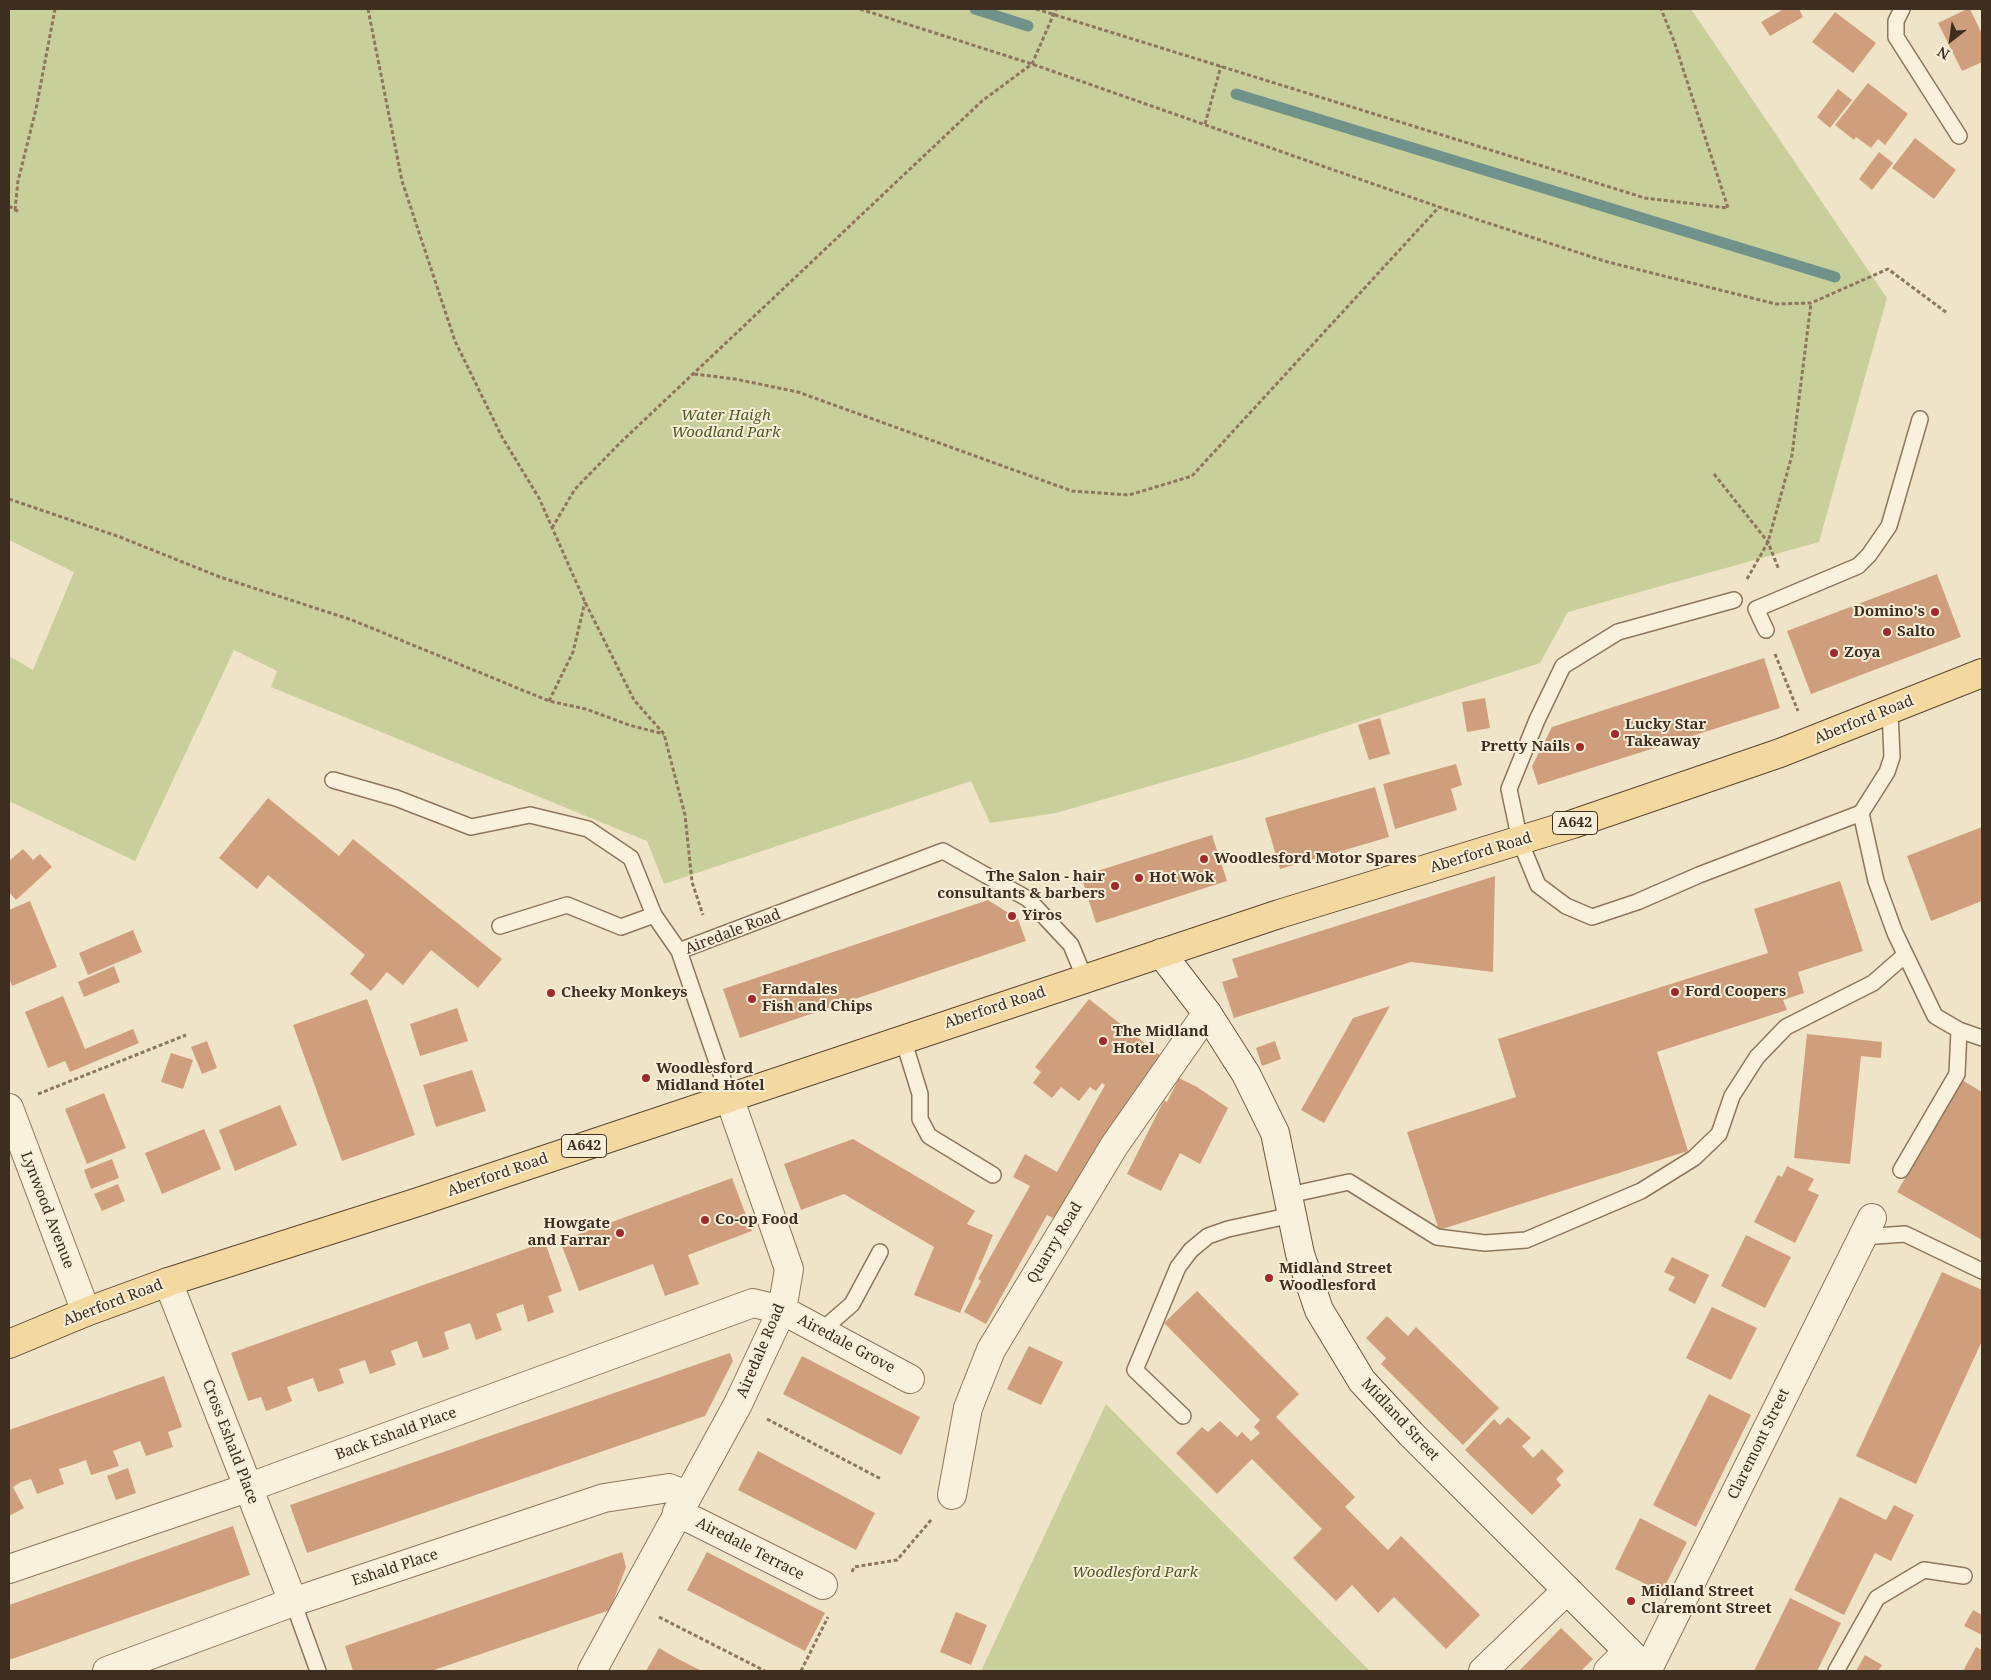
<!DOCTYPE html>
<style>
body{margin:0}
#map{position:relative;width:1991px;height:1680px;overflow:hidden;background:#f0e4c8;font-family:"Noto Serif",serif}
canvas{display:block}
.frame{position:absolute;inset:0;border:10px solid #3d2e20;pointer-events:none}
.north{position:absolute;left:1926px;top:15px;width:50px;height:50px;-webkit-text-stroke:4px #f7eed8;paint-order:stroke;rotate:210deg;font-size:14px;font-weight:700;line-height:20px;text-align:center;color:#3d2e20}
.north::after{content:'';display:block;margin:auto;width:18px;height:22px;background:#3d2e20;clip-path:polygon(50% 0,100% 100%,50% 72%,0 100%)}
</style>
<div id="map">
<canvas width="1991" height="1680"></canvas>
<div class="frame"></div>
<div class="north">N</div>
</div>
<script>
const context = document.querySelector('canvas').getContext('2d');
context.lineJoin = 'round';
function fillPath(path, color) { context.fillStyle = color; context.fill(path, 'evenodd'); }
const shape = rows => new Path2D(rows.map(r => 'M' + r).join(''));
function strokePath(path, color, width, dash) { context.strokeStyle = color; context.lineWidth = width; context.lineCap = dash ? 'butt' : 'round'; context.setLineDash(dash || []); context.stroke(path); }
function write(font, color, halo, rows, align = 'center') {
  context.font = font + ' "Noto Serif",serif'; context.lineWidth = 4; context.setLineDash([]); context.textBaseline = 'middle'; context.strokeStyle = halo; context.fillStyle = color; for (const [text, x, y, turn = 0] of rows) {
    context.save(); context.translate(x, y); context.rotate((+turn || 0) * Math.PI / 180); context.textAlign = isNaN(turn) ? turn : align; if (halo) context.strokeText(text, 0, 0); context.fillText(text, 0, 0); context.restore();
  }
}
const green = shape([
 [9,9,1691,9,1887,298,1819,542,1568,612,1540,663,1244,759,1056,813,990,823,971,781,664,884,647,841,271,687,277,671,234,650,135,861,9,801,9,656,33,670,74,572,9,540],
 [1106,1404,1370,1671,981,1671]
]);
const stream = shape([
 [975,9,1028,26],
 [1236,94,1835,277]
]);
const building = shape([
 [1784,9,1799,9,1803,17,1770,36,1761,22],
 [1967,9,1970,9,1982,34,1982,62,1962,71,1938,23],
 [1835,12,1876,43,1853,73,1812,42],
 [1868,83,1908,114,1885,145,1878,139,1871,148,1856,137,1854,140,1835,125],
 [1838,89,1852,100,1830,128,1817,117],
 [1915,138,1956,170,1934,199,1892,168],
 [1879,152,1893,163,1872,190,1859,179],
 [1937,574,1961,637,1811,694,1787,631],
 [1764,658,1780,708,1538,785,1532,766,1552,727],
 [1485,698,1490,728,1467,732,1462,702],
 [1380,718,1390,754,1369,760,1358,725],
 [1456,764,1462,785,1451,789,1457,810,1395,829,1383,784],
 [1375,787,1389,837,1280,869,1265,818],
 [268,798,339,856,353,839,502,959,478,988,431,950,403,985,387,972,371,991,350,974,365,955,268,875,257,889,219,858],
 [1982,827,1982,901,1931,921,1907,856],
 [1212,835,1227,881,1096,923,1081,876],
 [23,849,33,860,40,854,52,867,16,900,9,892,9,861],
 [1495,876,1493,972,1411,962,1234,1018,1222,982,1238,977,1232,959],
 [1840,881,1863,951,1798,972,1804,993,1783,1000,1787,1010,1657,1052,1688,1151,1439,1230,1407,1132,1516,1097,1498,1039,1768,953,1754,909],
 [988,900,1018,919,1026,941,740,1038,723,989],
 [30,901,57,967,12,986,9,978,9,910],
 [133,930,142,952,88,975,79,953],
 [114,966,120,982,84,997,78,982],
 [63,996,85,1049,133,1029,139,1043,70,1072,65,1061,48,1068,25,1012],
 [367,999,415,1135,342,1161,293,1025],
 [1089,999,1162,1057,1134,1094,1061,1222,1047,1215,986,1324,964,1312,981,1281,978,1279,1030,1186,1013,1177,1025,1154,1057,1172,1105,1085,1102,1083,1096,1091,1090,1087,1079,1101,1061,1087,1052,1098,1033,1083,1041,1072,1035,1067],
 [1390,1006,1324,1123,1301,1110,1353,1018],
 [457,1008,468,1041,420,1056,410,1024],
 [1807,1034,1882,1042,1881,1058,1861,1056,1850,1164,1794,1158],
 [207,1041,217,1068,202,1074,191,1047],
 [1275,1041,1281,1059,1262,1066,1256,1048],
 [171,1053,193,1060,183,1089,161,1082],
 [472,1070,486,1111,436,1127,423,1085],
 [1179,1078,1197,1087,1228,1108,1200,1164,1180,1153,1161,1191,1127,1174,1164,1100,1167,1102],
 [1962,1080,1982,1092,1982,1240,1897,1192],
 [104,1093,126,1148,87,1164,65,1109],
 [280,1105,297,1145,235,1171,219,1130],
 [204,1129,221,1169,162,1194,145,1153],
 [853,1139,975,1211,967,1224,993,1235,960,1313,914,1295,934,1247,844,1194,801,1210,784,1164],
 [112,1159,119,1178,91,1189,84,1170],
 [1787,1166,1814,1179,1808,1190,1819,1195,1795,1243,1754,1222,1778,1175,1782,1177],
 [732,1178,752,1231,688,1255,699,1284,665,1296,653,1264,579,1291,560,1241],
 [118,1184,125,1201,102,1211,94,1194],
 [1746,1235,1791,1257,1765,1308,1721,1286],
 [545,1242,562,1291,548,1296,554,1312,528,1322,523,1304,496,1314,502,1330,476,1340,470,1323,444,1332,449,1349,436,1354,423,1358,417,1341,391,1351,396,1365,384,1369,370,1374,365,1360,339,1369,344,1383,331,1388,318,1392,313,1378,287,1387,292,1401,280,1406,266,1411,261,1397,248,1401,231,1353],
 [1672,1257,1709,1275,1695,1304,1668,1290,1675,1277,1664,1272],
 [1942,1272,1982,1290,1982,1341,1916,1484,1856,1456],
 [1197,1291,1299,1394,1276,1417,1355,1497,1345,1507,1388,1550,1401,1536,1480,1615,1446,1649,1394,1597,1378,1613,1352,1585,1336,1601,1293,1558,1322,1529,1252,1459,1217,1494,1176,1453,1202,1427,1208,1432,1220,1421,1237,1437,1242,1432,1251,1441,1260,1433,1254,1427,1260,1420,1164,1323],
 [1712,1307,1757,1328,1731,1380,1686,1358],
 [1387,1316,1408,1336,1416,1327,1499,1408,1463,1445,1381,1364,1386,1358,1366,1338],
 [1029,1346,1063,1362,1041,1405,1007,1389],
 [730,1353,733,1361,705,1416,307,1553,290,1505],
 [802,1356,920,1417,901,1455,783,1394],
 [164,1376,182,1427,168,1432,173,1447,146,1456,140,1441,113,1451,119,1466,91,1475,86,1460,72,1465,59,1469,64,1484,37,1494,31,1479,21,1482,13,1487,24,1508,9,1516,9,1430],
 [1709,1394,1751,1415,1696,1527,1653,1505],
 [1508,1417,1531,1438,1522,1446,1533,1458,1542,1449,1564,1471,1556,1479,1561,1485,1532,1515,1465,1450,1494,1419,1500,1425],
 [758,1451,875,1513,856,1550,738,1490],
 [128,1468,136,1493,116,1500,107,1476],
 [1840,1497,1886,1520,1894,1505,1914,1515,1891,1561,1875,1553,1844,1615,1794,1590],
 [1640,1518,1687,1542,1662,1592,1615,1569],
 [233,1526,250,1575,9,1660,9,1605],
 [622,1552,626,1567,610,1610,431,1671,353,1671,345,1646],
 [707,1552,825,1613,805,1651,687,1590],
 [1790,1598,1841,1623,1817,1671,1754,1671],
 [1973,1610,1982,1615,1982,1635,1964,1626],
 [956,1612,987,1625,971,1665,940,1652],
 [1561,1628,1593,1659,1581,1671,1519,1671],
 [1976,1647,1982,1650,1982,1671,1963,1671],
 [659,1648,678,1659,702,1671,646,1671],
 [1865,1655,1882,1665,1878,1671,1856,1671]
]);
const path = shape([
 [368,9,402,181,455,341,502,437,539,498,585,602,634,700,664,734,685,815,692,882,703,915],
 [860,9,1032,64,1439,207,1604,261,1776,304,1811,303,1888,269,1947,313],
 [1036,9,1645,198,1728,208,1674,41,1661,9],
 [1205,124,1221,66],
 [9,206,19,212],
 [15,210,18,181,36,109,55,9],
 [694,374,735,379,798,392,1072,491,1129,495,1192,476,1439,207],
 [1714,474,1768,542,1779,570],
 [9,499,120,537,220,577,352,620,549,701,586,709,629,725,664,734],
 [552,528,575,489,621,442,982,101,1032,64,1056,9],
 [1747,579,1768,542,1792,455,1811,303],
 [1775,654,1798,711],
 [549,701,573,652,585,602],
 [38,1094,186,1035],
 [767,1419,881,1479],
 [852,1572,854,1567,897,1560,931,1520],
 [659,1617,765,1671],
 [801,1671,828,1617]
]);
const lane = shape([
 [1902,9,1896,21,1896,37,1959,136],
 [1734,600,1618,632,1563,666,1537,720,1509,789,1520,841,1538,885,1566,906,1592,917,1637,902,1699,875,1861,813],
 [1766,630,1756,609,1858,566,1869,555,1889,526,1920,419],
 [1890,710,1892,757,1887,772,1861,813,1876,881,1895,933,1935,1016,1959,1030,1982,1038],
 [333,780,396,798,471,827,530,815,588,829,631,858,654,915,679,951],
 [500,926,567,905,621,927,654,915],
 [903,1039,920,1094,920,1119,929,1136,993,1175],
 [729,1097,679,951,943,851,1028,899,1071,945,1085,979],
 [1901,1170,1957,1074,1959,1030],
 [1289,1195,1349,1182,1437,1237,1485,1243,1526,1240,1641,1191,1694,1158,1719,1134,1732,1096,1757,1057,1786,1027,1873,983,1905,955],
 [1862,1237,1905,1234,1982,1271],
 [821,1331,852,1304,880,1252],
 [1183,1416,1135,1370,1178,1267,1191,1250,1208,1236,1228,1229,1292,1215],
 [293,1602,318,1671],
 [1836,1671,1877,1598,1924,1570,1964,1576]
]);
const street = shape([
 [9,1108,86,1312],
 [168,1282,293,1602],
 [952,1495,968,1408,991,1350,1114,1146,1207,1013],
 [677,1512,823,1585],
 [9,1569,247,1488,753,1303,782,1310,910,1379],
 [107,1671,293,1602,604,1498,669,1488,686,1495],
 [592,1671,738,1404,782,1310,789,1269,729,1097],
 [1483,1671,1567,1590],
 [1608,1671,1628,1651],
 [1647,1671,1872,1218]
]);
const secondary = shape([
 [1161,953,1207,1013,1246,1074,1275,1133,1300,1254,1319,1310,1362,1381,1411,1434,1648,1671]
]);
const primary = shape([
 [9,1344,86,1312,168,1282,418,1202,1279,914,1573,824,1780,753,1982,673]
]);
const markers = [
 [1935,612,5,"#9e2a2b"],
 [1887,632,5,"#9e2a2b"],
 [1834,653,5,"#9e2a2b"],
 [1615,734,5,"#9e2a2b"],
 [1580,747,5,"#9e2a2b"],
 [1204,859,5,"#9e2a2b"],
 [1139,878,5,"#9e2a2b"],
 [1115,886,5,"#9e2a2b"],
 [1012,916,5,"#9e2a2b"],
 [1675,992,5,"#9e2a2b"],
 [551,993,5,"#9e2a2b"],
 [752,999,5,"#9e2a2b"],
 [1103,1041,5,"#9e2a2b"],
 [646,1078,5,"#9e2a2b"],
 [705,1220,5,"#9e2a2b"],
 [620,1233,5,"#9e2a2b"],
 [1269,1278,5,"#9e2a2b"],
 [1631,1601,5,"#9e2a2b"]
];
const shields = [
 [1575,823,45],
 [584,1146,45]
];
const shieldNames = [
 ["A642",1575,823],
 ["A642",584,1146]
];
const parkNames = [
 ["Water Haigh",726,416],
 ["Woodland Park",726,433],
 ["Woodlesford Park",1135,1573]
];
const poiNames = [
 ["Domino's",1925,612,"right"],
 ["Salto",1897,632],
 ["Zoya",1844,653],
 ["Lucky Star",1625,725],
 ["Takeaway",1625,742],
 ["Pretty Nails",1570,747,"right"],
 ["Woodlesford Motor Spares",1214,859],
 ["The Salon - hair",1105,877,"right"],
 ["consultants & barbers",1105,894,"right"],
 ["Hot Wok",1149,878],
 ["Yiros",1022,916],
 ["Farndales",762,990],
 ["Fish and Chips",762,1007],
 ["Ford Coopers",1685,992],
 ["Cheeky Monkeys",561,993],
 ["The Midland",1113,1032],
 ["Hotel",1113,1049],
 ["Woodlesford",656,1069],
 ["Midland Hotel",656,1086],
 ["Co-op Food",715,1220],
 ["Howgate",610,1224,"right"],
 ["and Farrar",610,1241,"right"],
 ["Midland Street",1279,1269],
 ["Woodlesford",1279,1286],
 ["Midland Street",1641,1592],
 ["Claremont Street",1641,1609]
];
const streetNames = [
 ["Aberford Road",1864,720,-22],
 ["Aberford Road",1481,853,-17],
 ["Airedale Road",733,932,-21],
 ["Aberford Road",995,1008,-18],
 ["Aberford Road",498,1175,-19],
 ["Lynwood Avenue",47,1210,69],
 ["Quarry Road",1055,1243,-59],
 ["Aberford Road",113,1303,-21],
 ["Airedale Grove",846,1344,28],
 ["Airedale Road",761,1351,-67],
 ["Midland Street",1400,1420,47],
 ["Back Eshald Place",396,1434,-20],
 ["Cross Eshald Place",230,1442,69],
 ["Claremont Street",1759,1444,-64],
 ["Airedale Terrace",750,1549,27],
 ["Eshald Place",395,1568,-18]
];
fillPath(green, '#c9cf9b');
strokePath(stream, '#6f938a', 11);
fillPath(building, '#cf9f7d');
strokePath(lane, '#8d765c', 18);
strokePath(street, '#8d765c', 30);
strokePath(secondary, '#6f573f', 30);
strokePath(primary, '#5b4430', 30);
strokePath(path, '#8d765c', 3, [4, 2.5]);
strokePath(lane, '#faf1dc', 15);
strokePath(street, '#faf1dc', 28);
strokePath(secondary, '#faf1dc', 28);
strokePath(primary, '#f3d9a0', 28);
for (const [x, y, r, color] of markers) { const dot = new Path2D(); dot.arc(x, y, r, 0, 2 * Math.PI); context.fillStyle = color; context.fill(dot); strokePath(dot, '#f7eed8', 2); }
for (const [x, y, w] of shields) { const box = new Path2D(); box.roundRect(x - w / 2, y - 11.5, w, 23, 4); context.fillStyle = '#f7eed8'; context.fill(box); strokePath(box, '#3d2e20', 1); }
write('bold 14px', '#3d2e20', null, shieldNames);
write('italic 15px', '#4d5a26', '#f7eed8', parkNames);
write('bold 15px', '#3d2e20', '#f7eed8', poiNames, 'left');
write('15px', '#3d2e20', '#f7eed8', streetNames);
</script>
